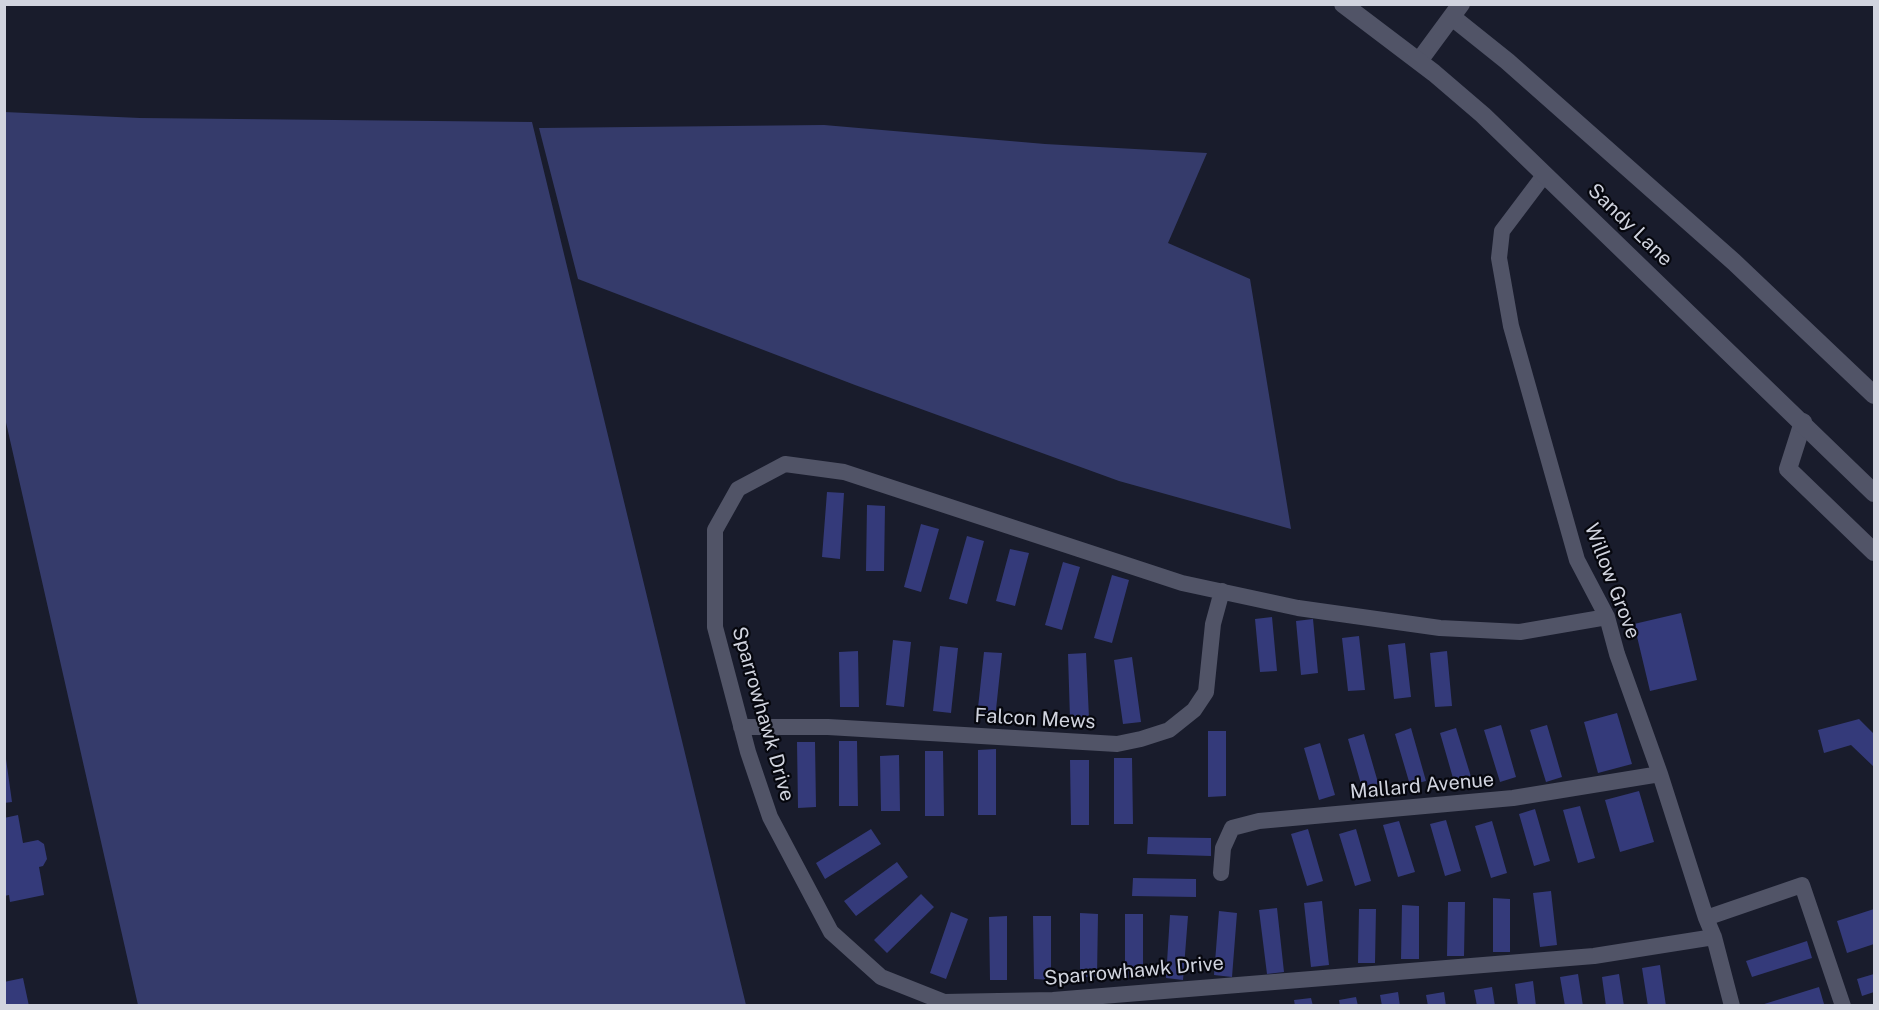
<!DOCTYPE html>
<style>
body{margin:0}
#map{position:relative;width:1879px;height:1010px;overflow:hidden;background:#191c2c;font-family:"Public Sans",sans-serif}
canvas{display:block}
.frame{position:absolute;inset:0;border:6px solid #d1d4df;pointer-events:none}
</style>
<div id="map">
<canvas width="1879" height="1010"></canvas>
<div class="frame"></div>
</div>
<script>
const context = document.querySelector('canvas').getContext('2d');
context.lineJoin = 'round';
function fillPath(path, color) { context.fillStyle = color; context.fill(path, 'evenodd'); }
const shape = rows => new Path2D(rows.map(r => 'M' + r).join(''));
function strokePath(path, color, width, dash) { context.strokeStyle = color; context.lineWidth = width; context.lineCap = dash ? 'butt' : 'round'; context.setLineDash(dash || []); context.stroke(path); }
function write(font, color, halo, rows, align = 'center') {
  context.font = font + ' "Public Sans",sans-serif'; context.lineWidth = 4.5; context.setLineDash([]); context.textBaseline = 'middle'; context.strokeStyle = halo; context.fillStyle = color; for (const [text, x, y, turn = 0] of rows) {
    context.save(); context.translate(x, y); context.rotate((+turn || 0) * Math.PI / 180); context.textAlign = isNaN(turn) ? turn : align; if (halo) context.strokeText(text, 0, 0); context.fillText(text, 0, 0); context.restore();
  }
}
const green = shape([
 [4,112,140,118,532,122,746,1005,138,1005,5,418],
 [824,125,1045,144,1207,153,1168,243,1250,279,1291,529,1119,481,855,385,578,279,539,128]
]);
const building = shape([
 [827,492,844,493,840,559,822,557],
 [867,505,885,506,884,571,866,571],
 [921,524,939,529,921,592,904,587],
 [967,536,984,541,967,604,949,599],
 [1010,549,1029,553,1015,606,996,601],
 [1063,562,1080,567,1062,630,1045,625],
 [1112,575,1129,580,1112,643,1094,638],
 [1681,613,1697,680,1650,691,1634,624],
 [1272,617,1277,671,1260,672,1255,619],
 [1313,619,1318,673,1301,675,1296,621],
 [1359,636,1365,690,1348,691,1342,638],
 [893,640,911,642,904,707,886,705],
 [1405,643,1411,697,1394,699,1388,645],
 [940,646,958,648,951,713,933,711],
 [858,651,859,707,840,707,839,652],
 [1447,651,1452,706,1435,707,1430,653],
 [984,652,1002,653,995,719,977,717],
 [1086,653,1089,718,1070,719,1068,654],
 [1132,657,1141,722,1123,724,1114,660],
 [1617,713,1632,764,1598,773,1584,722],
 [1859,719,1874,734,1874,767,1851,745,1824,753,1818,730],
 [1501,725,1516,777,1500,782,1484,730],
 [1547,725,1562,777,1546,782,1530,730],
 [1411,728,1426,781,1410,785,1395,734],
 [1456,728,1472,780,1455,785,1440,733],
 [1208,731,1226,731,1226,796,1208,797],
 [1364,734,1379,786,1363,791,1348,739],
 [839,741,857,741,858,806,839,806],
 [797,742,815,742,816,807,798,808],
 [1320,743,1335,795,1319,800,1304,748],
 [996,749,996,815,978,815,978,750],
 [925,751,943,751,944,816,925,816],
 [899,755,900,811,881,811,880,756],
 [1114,758,1132,758,1133,824,1114,824],
 [6,759,12,802,4,803,4,760],
 [1070,760,1089,760,1089,825,1071,825],
 [1639,791,1654,842,1620,852,1605,800],
 [1580,806,1595,858,1578,863,1563,810],
 [1535,809,1550,861,1534,866,1519,814],
 [18,815,23,843,38,840,44,844,47,859,43,866,39,867,44,895,10,902,9,895,4,896,4,818],
 [1446,820,1461,871,1445,876,1430,824],
 [1399,821,1415,872,1398,877,1383,825],
 [1492,821,1507,873,1491,878,1475,826],
 [871,829,881,844,825,879,816,863],
 [1308,829,1323,881,1307,886,1291,834],
 [1356,829,1371,881,1355,886,1339,834],
 [1148,837,1211,838,1211,856,1147,854],
 [897,862,908,877,856,916,844,901],
 [1133,878,1196,879,1196,897,1132,896],
 [1551,891,1557,945,1540,947,1533,893],
 [921,894,934,907,887,953,874,940],
 [1493,898,1510,899,1510,952,1493,952],
 [1322,901,1329,965,1311,967,1304,903],
 [1448,902,1465,902,1464,956,1447,956],
 [1402,905,1419,906,1419,959,1401,959],
 [1277,908,1284,972,1267,974,1259,910],
 [1359,909,1376,909,1375,963,1358,963],
 [1874,909,1874,944,1847,953,1837,921],
 [1219,911,1237,913,1232,977,1214,975],
 [951,912,968,919,946,979,930,973],
 [1080,913,1098,914,1097,977,1080,977],
 [1125,914,1143,914,1143,978,1125,978],
 [1170,915,1188,916,1183,980,1166,978],
 [1007,916,1007,980,990,980,989,917],
 [1033,916,1051,916,1051,980,1034,979],
 [1807,941,1812,958,1752,977,1746,961],
 [1660,965,1666,1006,1648,1006,1642,968],
 [1578,974,1583,1006,1565,1006,1560,977],
 [1619,974,1624,1006,1606,1006,1602,977],
 [1874,974,1874,992,1862,996,1857,979],
 [23,978,29,1006,4,1006,4,982],
 [1533,981,1536,1006,1518,1006,1515,984],
 [1492,987,1495,1006,1477,1006,1474,990],
 [1819,987,1824,1004,1761,1006,1761,1005],
 [1398,992,1400,1006,1382,1006,1380,995],
 [1444,992,1446,1006,1428,1006,1426,995],
 [1356,997,1358,1006,1340,1006,1339,1000],
 [1311,998,1313,1006,1295,1006,1294,1000]
]);
const lane = shape([
 [1545,174,1502,231,1499,258,1511,326,1577,560,1607,617,1617,654,1660,774,1706,918,1714,937,1732,1006],
 [1607,617,1520,632,1440,628,1298,608,1182,583,844,472,785,464,738,489,715,530,715,627,748,752,770,817,831,932,881,977,944,1002,1053,1000,1594,956,1714,937],
 [741,727,828,727,1117,744,1141,739,1169,730,1194,710,1206,692,1213,624,1222,591],
 [1221,873,1223,848,1232,828,1259,821,1513,798,1660,774],
 [1706,918,1802,885,1843,1006]
]);
const street = shape([
 [1452,17,1507,61,1734,262,1874,395],
 [1419,61,1461,4],
 [1803,422,1788,469,1874,552]
]);
const secondary = shape([
 [1343,4,1434,73,1483,115,1874,493]
]);
const streetNames = [
 ["Sandy Lane",1630,225,44],
 ["Willow Grove",1612,581,69],
 ["Sparrowhawk Drive",763,714,74],
 ["Falcon Mews",1035,719,3],
 ["Mallard Avenue",1422,786,-5],
 ["Sparrowhawk Drive",1134,971,-5]
];
fillPath(green, '#353b6b');
fillPath(building, '#343a7a');
strokePath(lane, '#515467', 16);
strokePath(street, '#515467', 18);
strokePath(secondary, '#515467', 18);
write('20px', '#d1d4df', '#06070e', streetNames);
</script>
